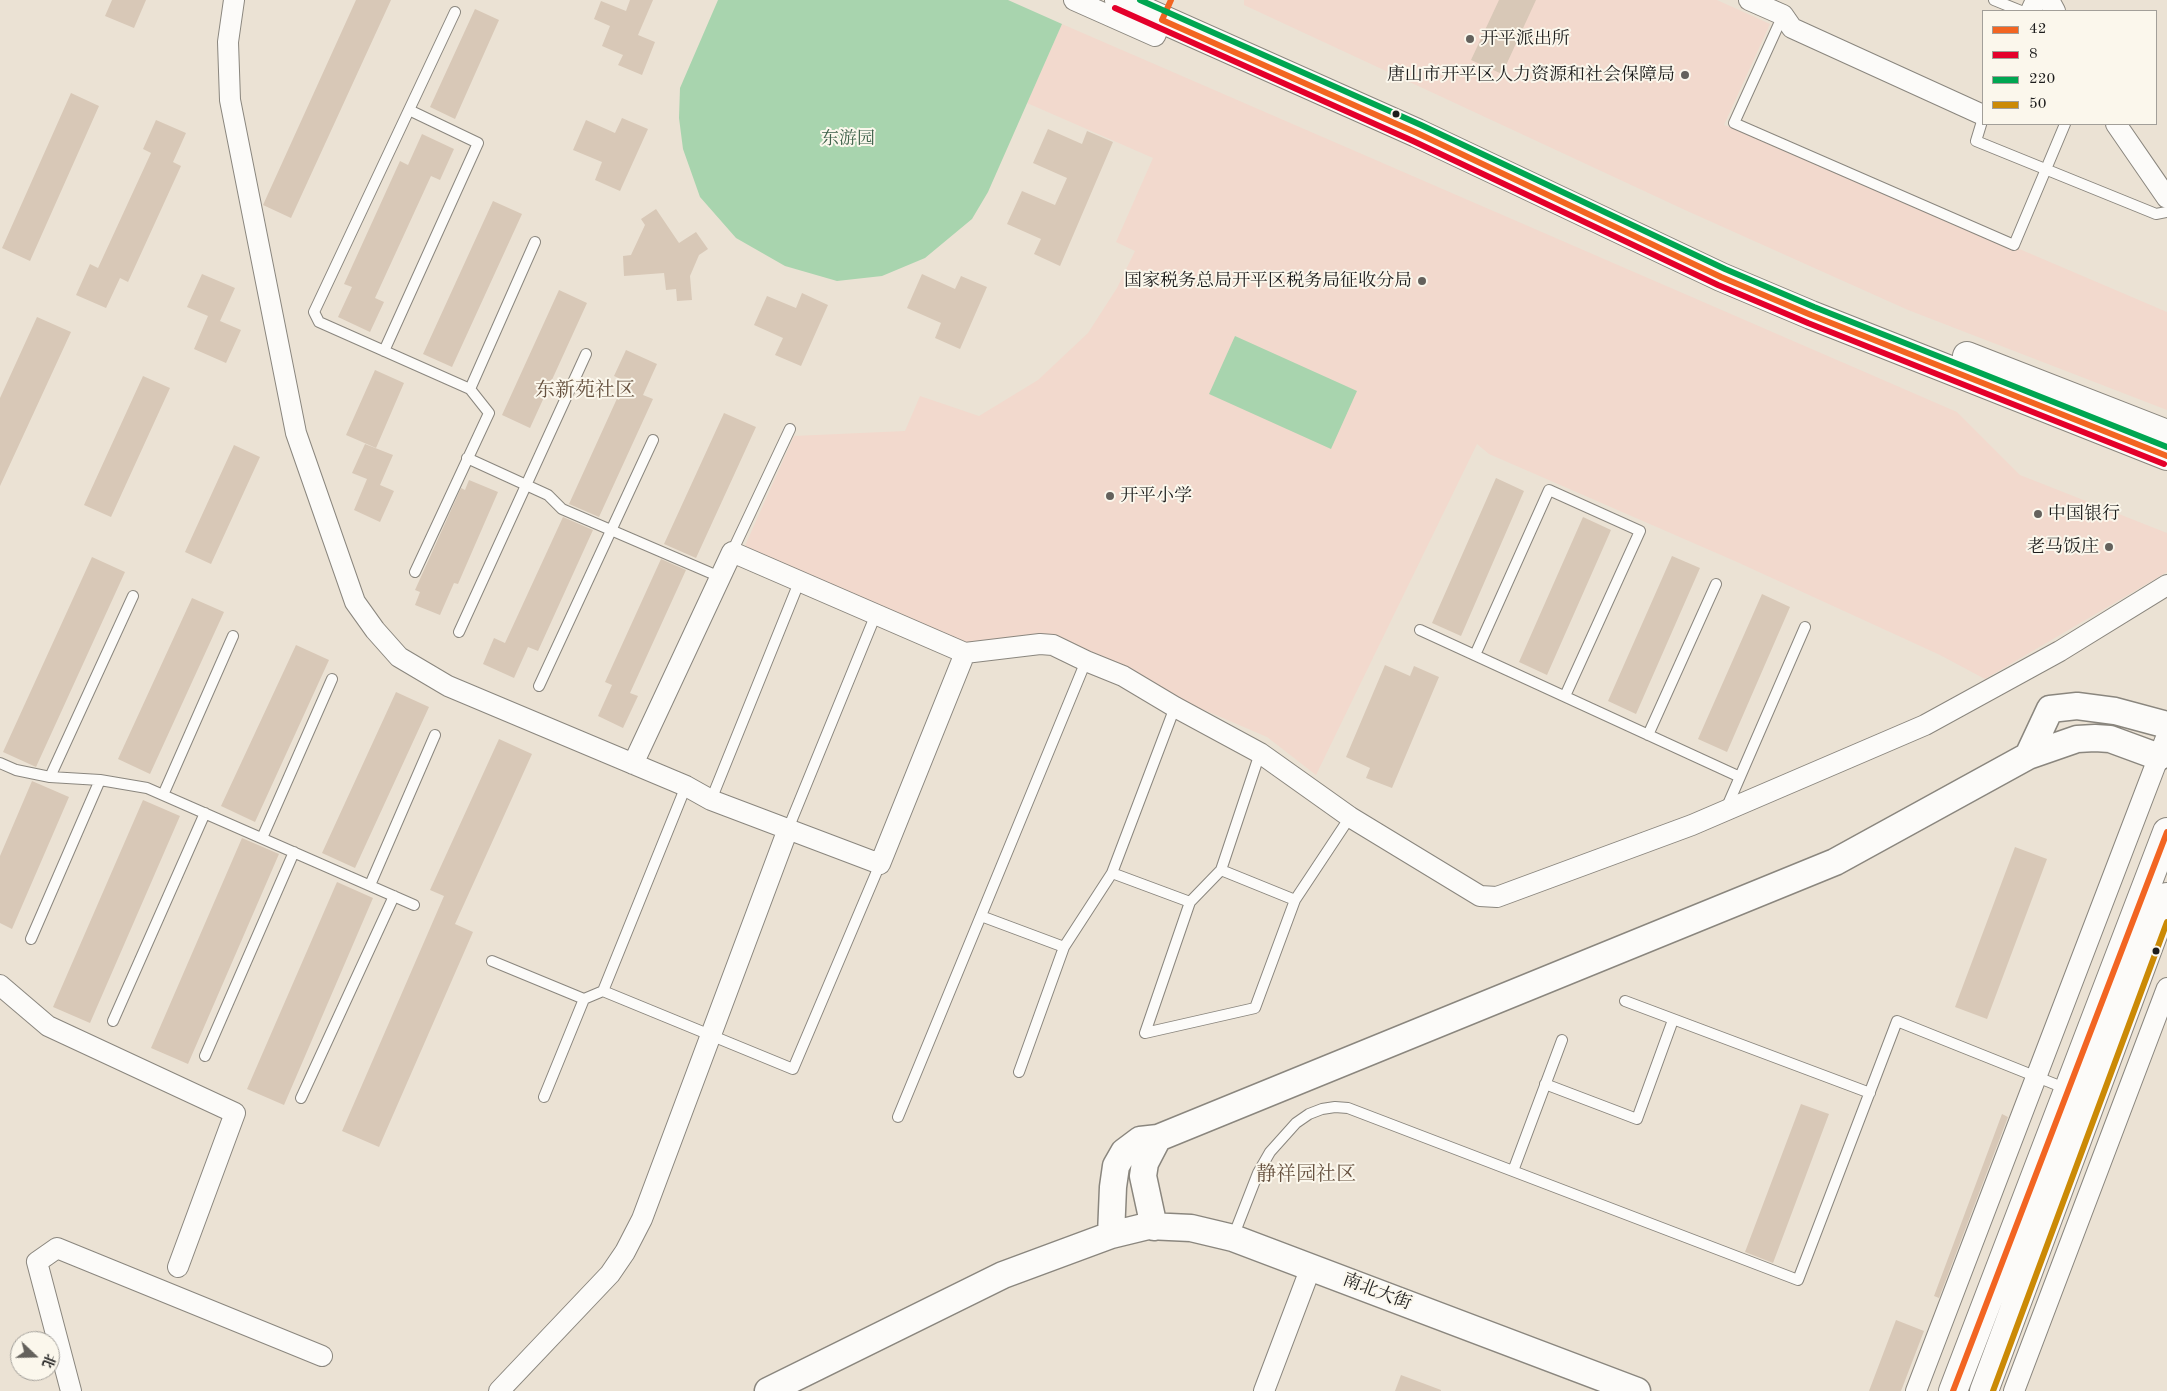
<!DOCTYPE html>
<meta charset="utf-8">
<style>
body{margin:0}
#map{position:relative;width:2167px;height:1391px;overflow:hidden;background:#ebe2d4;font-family:"Old Standard TT","Noto Serif SC",serif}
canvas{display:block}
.legend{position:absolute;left:1982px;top:10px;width:175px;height:115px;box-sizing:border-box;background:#fbf7ec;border:1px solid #a29f99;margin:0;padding:6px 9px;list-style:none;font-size:15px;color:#1c1c1c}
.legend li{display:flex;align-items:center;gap:10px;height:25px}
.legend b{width:25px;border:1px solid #a29f99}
.north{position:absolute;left:10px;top:1331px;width:50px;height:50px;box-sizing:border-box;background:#fbf7ec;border:1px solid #a29f99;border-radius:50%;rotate:111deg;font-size:14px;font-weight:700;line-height:20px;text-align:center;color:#1c1c1c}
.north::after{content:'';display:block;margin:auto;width:18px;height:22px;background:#64615c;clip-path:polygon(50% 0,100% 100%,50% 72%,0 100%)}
</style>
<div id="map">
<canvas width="2167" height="1391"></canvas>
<ul class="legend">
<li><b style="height:6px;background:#f26522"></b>42</li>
<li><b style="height:6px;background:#e4002b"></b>8</li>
<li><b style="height:6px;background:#00a651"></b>220</li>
<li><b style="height:6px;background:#cb8a06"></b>50</li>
</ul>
<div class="north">北</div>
</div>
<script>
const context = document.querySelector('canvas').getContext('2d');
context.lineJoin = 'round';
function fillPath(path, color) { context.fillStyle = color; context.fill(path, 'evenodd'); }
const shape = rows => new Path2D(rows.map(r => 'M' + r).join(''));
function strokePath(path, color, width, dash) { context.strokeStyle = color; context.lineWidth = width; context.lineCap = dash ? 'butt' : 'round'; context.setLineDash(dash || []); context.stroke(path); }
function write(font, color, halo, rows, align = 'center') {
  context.font = font + ' "Old Standard TT","Noto Serif SC",serif'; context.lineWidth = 4; context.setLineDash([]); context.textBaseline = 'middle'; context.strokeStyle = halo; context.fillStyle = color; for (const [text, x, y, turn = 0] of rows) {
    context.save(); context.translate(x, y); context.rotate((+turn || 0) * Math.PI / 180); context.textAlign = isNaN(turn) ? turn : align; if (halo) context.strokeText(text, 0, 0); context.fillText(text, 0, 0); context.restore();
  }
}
const built = shape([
 [1244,0,1717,0,1770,24,1724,125,1743,131,2167,312,2167,410,1908,310,1685,210,1244,5],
 [1062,24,1957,412,2020,475,2167,533,2167,572,1985,679,1940,655,1737,562,1489,454,1477,444,1316,775,1267,737,1039,639,963,643,744,548,794,436,905,431,920,396,979,416,1038,380,1088,333,1117,288,1135,251,1116,242,1153,158,1027,103]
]);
const green = shape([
 [718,0,1008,0,1062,24,988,192,972,219,925,258,882,276,837,281,785,266,736,238,700,197,683,149,679,118,680,88],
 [1235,336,1357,391,1331,449,1209,394]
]);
const building = shape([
 [112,0,146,0,134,28,105,16],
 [356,0,391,0,291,218,263,205],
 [630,0,653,0,638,35,655,42,642,75,618,65,623,55,602,46,610,26,594,19,601,1,626,11],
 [1499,0,1536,0,1502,74,1471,60],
 [475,9,499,20,455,119,430,107],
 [71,93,99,106,30,261,2,248],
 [622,118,648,129,620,191,595,180,602,162,573,150,586,120,615,133],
 [156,120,186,133,173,162,181,166,128,282,120,278,106,308,76,295,90,264,98,268,151,153,143,149],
 [1048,129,1082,144,1087,131,1113,142,1060,266,1034,254,1041,239,1007,224,1022,191,1055,205,1067,178,1033,163],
 [422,134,454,149,440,180,431,176,375,298,384,302,370,332,338,317,352,287,344,284,400,161,408,165],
 [493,201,522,214,452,367,423,354],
 [656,209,679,243,696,232,708,249,699,255,690,276,692,300,677,301,676,289,666,290,664,273,624,276,623,256,631,255,645,225,641,219],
 [202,274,235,288,220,321,241,330,226,363,194,349,208,316,187,307],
 [922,274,955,289,961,276,987,287,960,349,935,338,941,323,907,308],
 [559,290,587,303,530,428,502,415],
 [802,293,828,305,801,366,775,355,783,338,754,325,767,296,796,308],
 [37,317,71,332,0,486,0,398],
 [626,350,657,364,643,395,653,399,599,517,569,504,625,381,614,376],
 [375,370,404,383,376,448,346,435],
 [143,376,170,388,111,517,84,505],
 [724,413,756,427,696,558,664,544],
 [365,444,393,455,380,485,394,491,380,522,354,510,367,479,352,473],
 [234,445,260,457,211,564,185,552],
 [1496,478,1524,491,1461,636,1432,623],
 [469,480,498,492,458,584,454,583,440,615,415,605,420,592,415,590,461,488,465,490],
 [563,517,593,530,538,651,528,647,514,678,483,664,494,638,505,643],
 [1583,517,1611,530,1547,675,1519,662],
 [1672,556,1700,568,1636,714,1608,701],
 [92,557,125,572,36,767,3,752],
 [661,559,686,570,630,693,638,696,623,728,598,716,612,685,605,682],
 [1762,594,1790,607,1727,752,1698,739],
 [192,598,224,612,150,774,118,759],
 [296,645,329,660,255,822,221,806],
 [1385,665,1410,676,1414,666,1439,677,1392,788,1366,778,1370,768,1346,757],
 [396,692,429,707,355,868,322,853],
 [499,739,532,754,455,924,473,932,379,1147,342,1131,444,896,430,890],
 [32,781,69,797,12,929,0,923,0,856],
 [143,800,180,816,90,1023,53,1007],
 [242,838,279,854,188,1064,151,1048],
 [2015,847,2047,859,1987,1019,1955,1007],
 [337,882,373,898,284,1105,247,1089],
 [1801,1104,1829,1114,1773,1263,1745,1252],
 [2002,1114,2008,1117,1939,1298,1934,1296],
 [1896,1320,1924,1331,1901,1391,1869,1391],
 [1401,1375,1441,1390,1441,1391,1395,1391]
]);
const service = shape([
 [1994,0,2021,11],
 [455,12,314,312,319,322,470,389],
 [1783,15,1734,123,2014,245,2065,124],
 [1983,118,1976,141,2156,214,2167,212],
 [384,351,478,143,409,110],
 [467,458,548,495,562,509,720,577],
 [732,552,790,429],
 [415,572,489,413,470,389,535,242],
 [1420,630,1740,777],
 [459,632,586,354],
 [1475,655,1549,490,1640,531,1565,696],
 [539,686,653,440],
 [1648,735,1716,584],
 [1260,753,1221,870,1190,902,1145,1033,1255,1008,1295,900,1350,817],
 [0,763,16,770,50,777,100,780,147,788,414,905],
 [50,777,133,596],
 [163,795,233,636],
 [711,800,800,580],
 [1726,809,1805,627],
 [788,829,876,614],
 [262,838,332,679],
 [1221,870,1295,900],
 [1112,873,1190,902],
 [370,885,435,735],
 [981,916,1064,947],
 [31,939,100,780],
 [492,961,584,999],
 [603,991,793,1069,880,864],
 [1625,1001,1870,1093],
 [113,1021,205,813],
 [205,1056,294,852],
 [1019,1072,1064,947,1112,873,1175,707],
 [1545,1084,1637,1119,1673,1020],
 [544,1097,584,999,603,991,686,786],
 [301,1098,394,896],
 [898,1117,1086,661],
 [1513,1171,1562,1040],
 [1233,1237,1258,1173,1270,1152,1296,1123,1309,1114,1322,1109,1335,1107,1348,1108,1798,1280,1897,1021,2067,1089]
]);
const minor = shape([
 [234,0,228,42,230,100,296,433,355,602,375,630,399,657,448,686,686,786,711,800,880,864,965,653],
 [1074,0,1155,36,1162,20],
 [1749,0,1783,15,1792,28,1983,115],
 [2049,0,2055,11],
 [2031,11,2036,0],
 [2116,124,2167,198],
 [633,764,732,552,965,653,1040,644,1053,645,1086,661,1123,676,1175,707,1260,753,1350,817,1480,896,1497,897,1692,825,1925,725,2060,651,2167,585],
 [0,985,48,1026,235,1113,178,1267],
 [71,1391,37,1262,57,1248,322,1356],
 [499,1391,610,1274,625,1252,642,1219,788,829],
 [1264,1391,1311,1267],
 [1916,1391,2167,735],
 [2014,1391,2167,988]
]);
const tertiary = shape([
 [2028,756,2050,709,2077,706,2115,711,2167,725],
 [1154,1227,1143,1176,1145,1163,1158,1138],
 [1111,1235,1113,1187,1116,1166,1124,1152,1140,1140,1158,1138,1835,862,2028,756,2077,739,2095,738,2110,739,2159,757],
 [768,1391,1003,1275,1111,1235,1148,1226,1191,1228,1233,1238,1637,1391]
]);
const secondary = shape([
 [1119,0,1417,133,1721,277,1811,315,2167,456],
 [1967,356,2167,434]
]);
const primary = shape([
 [1953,1391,2167,832],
 [1984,1391,2167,897]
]);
const bus1 = shape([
 [1171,0,1162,20,1417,133,1721,277,1811,315,2167,456],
 [1953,1391,2167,832]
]);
const bus2 = shape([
 [1115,8,1413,141,1718,285,1808,323,2164,464]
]);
const bus3 = shape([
 [1140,0,1421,125,1725,269,1814,307,2167,447]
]);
const bus4 = shape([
 [1993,1391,2167,922]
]);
const markers = [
 [1470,39,5,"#64615c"],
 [1685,75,5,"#64615c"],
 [1396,114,4.5,"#1c1c1c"],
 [1422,281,5,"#64615c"],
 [1110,496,5,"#64615c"],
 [2038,514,5,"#64615c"],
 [2109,547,5,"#64615c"],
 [2156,951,4.5,"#1c1c1c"]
];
const poiNames = [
 ["开平派出所",1480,39],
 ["唐山市开平区人力资源和社会保障局",1675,75,"right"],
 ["国家税务总局开平区税务局征收分局",1412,281,"right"],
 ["开平小学",1120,496],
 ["中国银行",2048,514],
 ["老马饭庄",2099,547,"right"]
];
const parkNames = [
 ["东游园",848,139]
];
const streetNames = [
 ["南北大街",1377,1292,21]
];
const quarterNames = [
 ["东新苑社区",585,391],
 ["静祥园社区",1306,1175]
];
fillPath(built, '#f2d9cd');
fillPath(green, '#a8d4ae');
fillPath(building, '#d8c8b7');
strokePath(service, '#8a867e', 12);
strokePath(minor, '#8a867e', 22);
strokePath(tertiary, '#8a867e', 29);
strokePath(secondary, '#8a867e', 30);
strokePath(primary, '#8a867e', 30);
strokePath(service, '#fcfbf9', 10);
strokePath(minor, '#fcfbf9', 20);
strokePath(tertiary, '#fcfbf9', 26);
strokePath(secondary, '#fcfbf9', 28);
strokePath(primary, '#fcfbf9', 28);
strokePath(bus1, '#f26522', 6);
strokePath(bus2, '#e4002b', 6);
strokePath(bus3, '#00a651', 6);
strokePath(bus4, '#cb8a06', 6);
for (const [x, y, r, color] of markers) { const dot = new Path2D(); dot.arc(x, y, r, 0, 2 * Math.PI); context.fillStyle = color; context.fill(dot); strokePath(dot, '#fbf7ec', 2); }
write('18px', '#1c1c1c', '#fbf7ec', poiNames, 'left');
write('18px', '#3e614a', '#fbf7ec', parkNames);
write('18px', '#1c1c1c', '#fbf7ec', streetNames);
write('20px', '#65503e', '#fbf7ec', quarterNames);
</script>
